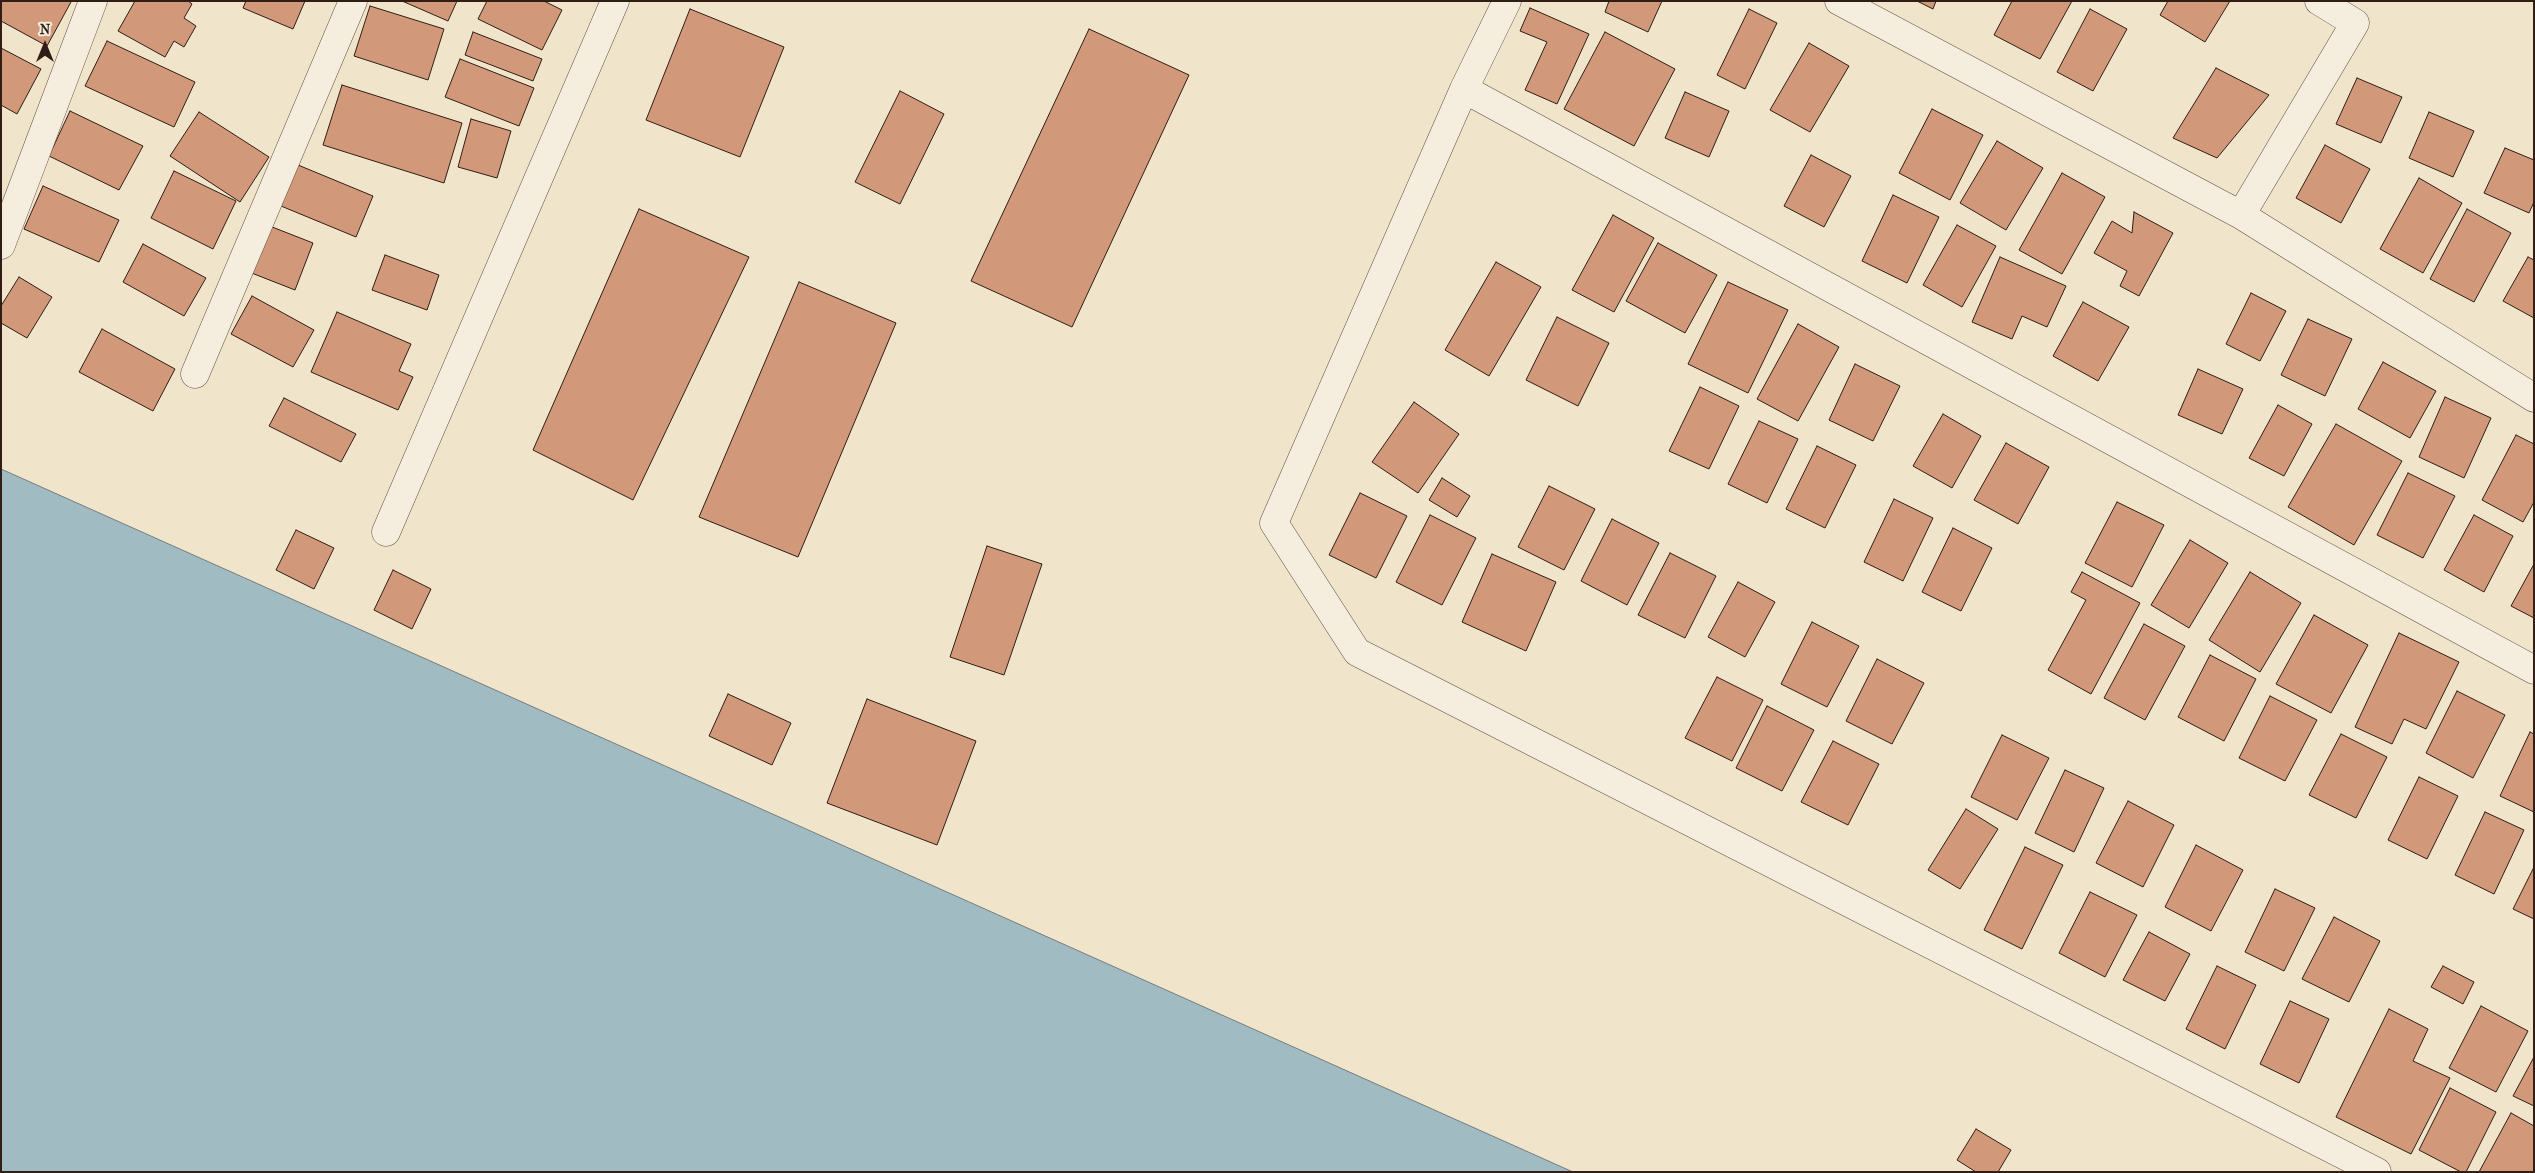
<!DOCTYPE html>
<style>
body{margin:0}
#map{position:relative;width:2535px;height:1173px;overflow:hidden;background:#f0e4cb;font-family:"IM FELL French Canon",serif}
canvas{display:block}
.frame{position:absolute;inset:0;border:2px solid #301d16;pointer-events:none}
.north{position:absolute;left:20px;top:20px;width:50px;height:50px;-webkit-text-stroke:4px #f5eddd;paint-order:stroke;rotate:0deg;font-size:14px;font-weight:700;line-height:20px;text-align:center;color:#301d16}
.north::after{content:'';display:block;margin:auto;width:18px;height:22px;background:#301d16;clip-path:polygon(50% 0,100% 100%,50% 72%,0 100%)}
</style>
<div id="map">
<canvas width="2535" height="1173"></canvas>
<div class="frame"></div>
<div class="north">N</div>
</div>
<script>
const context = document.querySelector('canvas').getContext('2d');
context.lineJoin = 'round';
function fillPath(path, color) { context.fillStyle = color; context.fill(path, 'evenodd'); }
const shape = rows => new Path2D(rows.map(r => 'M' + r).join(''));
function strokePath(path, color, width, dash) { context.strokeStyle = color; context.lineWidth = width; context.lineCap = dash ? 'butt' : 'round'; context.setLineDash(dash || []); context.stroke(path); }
const water = shape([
 [1,469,1573,1172,1,1172,1,469]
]);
const building = shape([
 [1,1,70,1,71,2,47,46,1,21,1,1],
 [135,1,188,1,192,4,184,18,196,26,184,47,174,41,165,57,118,31,135,1],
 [246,1,305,1,293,29,243,8,246,1],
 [402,1,457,1,448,21,402,1],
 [487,1,544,1,562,10,542,50,478,19,487,1],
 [1609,1,1662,1,1648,32,1605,12,1609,1],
 [1917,1,1936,1,1933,9,1917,1],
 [2012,1,2072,1,2040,59,1994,35,2012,1],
 [2168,1,2230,1,2205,42,2160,15,2168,1],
 [370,6,444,29,428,80,354,56,370,6],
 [1530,8,1589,34,1557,104,1525,90,1547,42,1520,31,1530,8],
 [690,9,784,47,740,157,646,120,690,9],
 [1749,9,1777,23,1745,89,1717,75,1749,9],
 [2090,9,2127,29,2093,91,2057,72,2090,9],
 [1089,29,1189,75,1072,327,971,281,1089,29],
 [473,32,542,59,533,81,465,55,473,32],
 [1605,32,1675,69,1634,146,1564,109,1605,32],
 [107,41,195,82,174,127,85,86,107,41],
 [1809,43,1849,66,1810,132,1770,110,1809,43],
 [1,48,41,69,17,114,1,105,1,48],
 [460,59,534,88,519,126,445,97,460,59],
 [2216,68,2269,95,2217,158,2173,138,2216,68],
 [2357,78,2402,97,2381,143,2336,124,2357,78],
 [342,85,462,123,444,183,323,145,342,85],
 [900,91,944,114,900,204,855,182,900,91],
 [1685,92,1729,111,1709,157,1665,138,1685,92],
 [1932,109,1983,135,1950,200,1899,173,1932,109],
 [70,111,143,146,119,190,49,156,70,111],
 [199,112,269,157,240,202,170,156,199,112],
 [2429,112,2474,131,2453,177,2409,158,2429,112],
 [471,119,511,131,497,178,458,167,471,119],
 [1997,141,2043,168,2006,230,1960,203,1997,141],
 [2325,145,2370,169,2341,223,2296,198,2325,145],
 [2505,148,2534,160,2534,202,2529,213,2484,193,2505,148],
 [1811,155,1851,176,1824,227,1784,206,1811,155],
 [298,165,373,196,356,237,281,206,298,165],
 [174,171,236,201,213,249,151,218,174,171],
 [2062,173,2105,197,2062,274,2019,250,2062,173],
 [2419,178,2462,203,2423,273,2380,249,2419,178],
 [43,186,119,220,99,262,24,229,43,186],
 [1893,195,1939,217,1907,283,1862,261,1893,195],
 [639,209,749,257,633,500,533,450,639,209],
 [2467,209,2511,233,2474,302,2430,279,2467,209],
 [2134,212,2173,233,2139,296,2120,286,2127,271,2094,253,2112,221,2132,233,2134,212],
 [1613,215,1654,238,1614,312,1572,290,1613,215],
 [267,225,313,243,295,290,249,272,267,225],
 [1957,225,1996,246,1962,307,1923,285,1957,225],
 [1658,243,1717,275,1685,333,1626,301,1658,243],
 [143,244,206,278,184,316,123,282,143,244],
 [385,255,439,275,427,310,372,290,385,255],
 [2000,257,2066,286,2047,327,2022,316,2012,339,1972,322,2000,257],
 [2528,257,2534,260,2534,318,2503,301,2528,257],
 [1496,262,1541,287,1489,376,1445,350,1496,262],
 [19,277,52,297,27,338,1,323,1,306,19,277],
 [799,282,896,323,798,557,699,517,799,282],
 [1728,282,1788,310,1748,393,1688,364,1728,282],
 [2251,293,2286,311,2260,361,2226,344,2251,293],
 [252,296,314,330,293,367,231,334,252,296],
 [2083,302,2129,327,2098,381,2053,356,2083,302],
 [337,312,411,344,399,371,413,377,398,410,311,372,337,312],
 [1557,317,1609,343,1578,406,1526,380,1557,317],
 [2308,319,2352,339,2325,396,2281,375,2308,319],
 [1798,324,1839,347,1798,421,1757,399,1798,324],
 [102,329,175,369,153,411,79,372,102,329],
 [2383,362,2436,391,2410,438,2358,409,2383,362],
 [1855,364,1900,386,1873,441,1829,420,1855,364],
 [2198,369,2243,389,2222,434,2178,415,2198,369],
 [1700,387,1739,406,1709,469,1669,451,1700,387],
 [2445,397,2491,418,2464,478,2419,457,2445,397],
 [284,398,356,434,341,462,269,426,284,398],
 [1414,402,1459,434,1418,493,1372,462,1414,402],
 [2278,405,2312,424,2284,476,2249,458,2278,405],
 [1943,414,1981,436,1952,488,1913,466,1943,414],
 [1759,421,1798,439,1767,503,1728,484,1759,421],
 [2336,424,2402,461,2354,545,2288,507,2336,424],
 [2516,435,2534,444,2534,502,2523,522,2482,500,2516,435],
 [2006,443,2049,467,2018,524,1974,500,2006,443],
 [1817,446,1856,465,1825,528,1786,509,1817,446],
 [2408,473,2455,496,2423,558,2377,535,2408,473],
 [1442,478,1470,496,1457,517,1429,500,1442,478],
 [1549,486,1595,509,1564,570,1518,547,1549,486],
 [1360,493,1407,516,1376,578,1329,555,1360,493],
 [1894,499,1933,518,1903,581,1864,562,1894,499],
 [2117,502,2164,525,2132,587,2085,563,2117,502],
 [1430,515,1476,538,1442,605,1396,582,1430,515],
 [2474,515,2513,536,2484,592,2444,570,2474,515],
 [1612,519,1659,543,1627,605,1581,581,1612,519],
 [1953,528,1992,548,1961,611,1922,592,1953,528],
 [296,530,334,548,314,589,276,570,296,530],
 [2190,540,2228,563,2189,628,2151,605,2190,540],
 [987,546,1042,564,1004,675,950,657,987,546],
 [1670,553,1716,576,1685,638,1638,615,1670,553],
 [1492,554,1556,582,1526,651,1462,622,1492,554],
 [2534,564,2534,618,2511,606,2534,564],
 [393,570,431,589,412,629,374,610,393,570],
 [2082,572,2140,603,2091,694,2048,670,2086,600,2071,592,2082,572],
 [2250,572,2301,603,2260,672,2209,640,2250,572],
 [1738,582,1775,602,1745,657,1708,637,1738,582],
 [2314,615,2368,645,2331,713,2276,684,2314,615],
 [1812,622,1859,646,1827,707,1781,684,1812,622],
 [2144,624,2185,646,2145,720,2104,698,2144,624],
 [2399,633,2459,662,2426,729,2404,719,2392,744,2355,727,2399,633],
 [2210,655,2256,679,2224,741,2178,717,2210,655],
 [1877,659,1924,683,1892,744,1846,721,1877,659],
 [1717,677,1763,700,1732,761,1685,738,1717,677],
 [2457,691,2505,715,2473,778,2426,753,2457,691],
 [728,694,791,723,772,765,709,736,728,694],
 [2270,696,2317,720,2285,781,2239,758,2270,696],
 [867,699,976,741,937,845,827,803,867,699],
 [1767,706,1814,730,1782,791,1736,768,1767,706],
 [2530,732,2534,734,2534,812,2500,796,2530,732],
 [2341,734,2387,757,2356,818,2309,795,2341,734],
 [2002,735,2049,758,2017,820,1971,797,2002,735],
 [1833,741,1879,764,1848,825,1801,802,1833,741],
 [2065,770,2104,788,2074,852,2035,833,2065,770],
 [2419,777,2458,796,2427,859,2388,840,2419,777],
 [2128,801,2174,825,2143,887,2096,863,2128,801],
 [1966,809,1998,829,1960,889,1928,870,1966,809],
 [2485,812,2524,830,2494,894,2455,875,2485,812],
 [2196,845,2243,870,2211,931,2165,907,2196,845],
 [2025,847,2063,865,2022,949,1984,930,2025,847],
 [2534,867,2534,919,2513,909,2534,867],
 [2275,889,2315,908,2284,971,2245,952,2275,889],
 [2090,892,2137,915,2105,977,2059,953,2090,892],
 [2334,917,2380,941,2349,1002,2302,979,2334,917],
 [2149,932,2190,954,2165,1001,2123,980,2149,932],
 [2217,966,2256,985,2225,1049,2186,1029,2217,966],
 [2443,966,2474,982,2463,1004,2431,987,2443,966],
 [2290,1001,2329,1019,2299,1083,2260,1064,2290,1001],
 [2481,1006,2528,1031,2496,1092,2449,1068,2481,1006],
 [2389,1009,2428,1029,2413,1061,2450,1078,2411,1154,2336,1117,2389,1009],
 [2534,1057,2534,1106,2513,1096,2534,1057],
 [2450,1088,2496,1112,2466,1172,2461,1172,2419,1150,2450,1088],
 [2511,1113,2534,1126,2534,1172,2479,1172,2511,1113],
 [1976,1129,2011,1150,1998,1172,1976,1172,1957,1160,1976,1129]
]);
const minor = shape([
 [1507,1,1464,89,1274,523,1357,652,2377,1172],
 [1839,1,2241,215,2534,398],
 [1464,89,2534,670],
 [2241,215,2355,23,2319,1],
 [1,245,93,1],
 [195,374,353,1],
 [386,532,615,1]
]);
fillPath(water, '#a1bbc3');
strokePath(water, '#747c7e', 1);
fillPath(building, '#d19979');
strokePath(building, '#301d16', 1);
strokePath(minor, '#604f43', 29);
strokePath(minor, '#f5eddd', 28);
</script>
